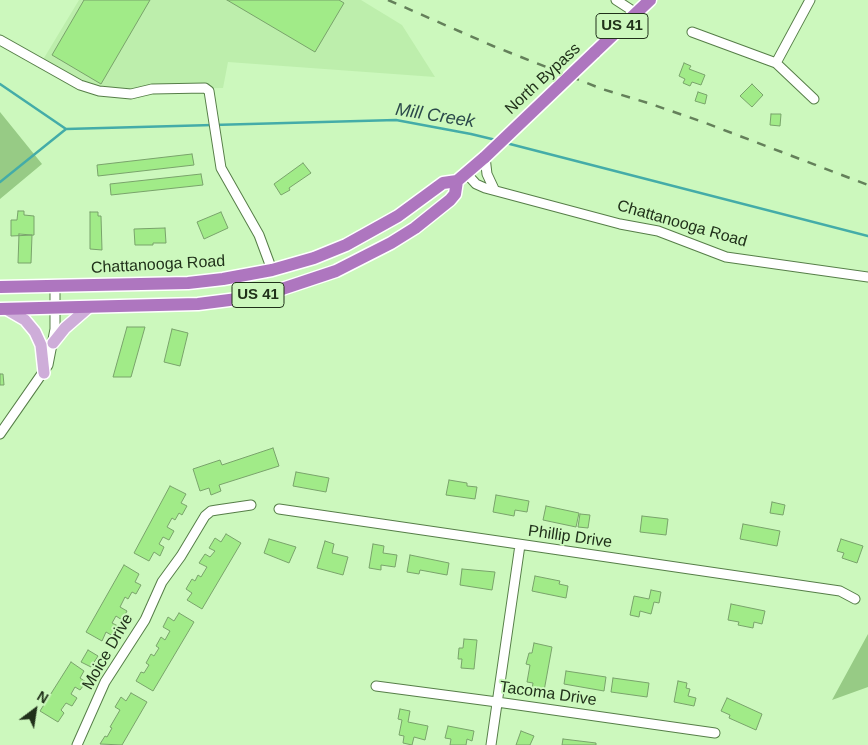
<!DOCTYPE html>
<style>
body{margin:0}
#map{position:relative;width:868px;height:745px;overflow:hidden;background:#ccf8bd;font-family:Arial,sans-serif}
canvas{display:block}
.north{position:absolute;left:10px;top:685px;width:50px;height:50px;-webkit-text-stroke:4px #ccf8bd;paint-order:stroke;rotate:31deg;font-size:14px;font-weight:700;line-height:20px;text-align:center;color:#20311a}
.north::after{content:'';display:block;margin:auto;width:18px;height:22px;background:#20311a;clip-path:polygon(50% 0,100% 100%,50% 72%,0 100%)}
</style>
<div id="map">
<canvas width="868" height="745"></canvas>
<div class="north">N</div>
</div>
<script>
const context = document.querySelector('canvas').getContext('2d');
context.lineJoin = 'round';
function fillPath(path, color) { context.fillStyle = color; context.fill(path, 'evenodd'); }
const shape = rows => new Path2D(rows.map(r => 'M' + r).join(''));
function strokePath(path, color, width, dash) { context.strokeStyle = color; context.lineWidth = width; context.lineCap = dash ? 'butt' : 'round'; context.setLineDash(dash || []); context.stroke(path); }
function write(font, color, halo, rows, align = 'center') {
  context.font = font + ' Arial,sans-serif'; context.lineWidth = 4; context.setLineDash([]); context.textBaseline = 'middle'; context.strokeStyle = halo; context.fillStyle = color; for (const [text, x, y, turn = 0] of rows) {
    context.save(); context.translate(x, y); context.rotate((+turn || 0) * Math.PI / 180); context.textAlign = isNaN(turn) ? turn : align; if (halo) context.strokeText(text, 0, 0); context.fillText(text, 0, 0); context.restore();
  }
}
const built = shape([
 [79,0,361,0,402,25,435,77,228,62,223,88,101,90,38,68]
]);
const green = shape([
 [0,112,42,164,0,199],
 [868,634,868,687,832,700]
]);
const stream = shape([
 [0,84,66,129,396,120,471,134,496,140],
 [506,143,868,236],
 [0,182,66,129]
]);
const building = shape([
 [84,0,150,0,101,84,52,55,84,0],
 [227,0,339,0,344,3,315,52,227,0],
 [684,63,691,66,689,69,705,75,701,85,692,82,690,86,683,83,685,79,679,76,684,63],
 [752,84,763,95,752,107,740,96,752,84],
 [698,92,707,95,705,104,695,101,698,92],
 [771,114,781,114,780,126,770,125,771,114],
 [192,154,194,165,98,176,97,165,192,154],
 [303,163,311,173,289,188,290,190,281,195,274,184,303,163],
 [201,174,203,185,111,195,110,184,201,174],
 [18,211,24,211,24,215,34,216,34,235,11,236,11,220,17,220,18,211],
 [90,212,98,212,98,216,101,216,102,250,90,249,90,212],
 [221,212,228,228,204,239,197,222,221,212],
 [165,228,166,243,153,243,153,245,135,245,134,229,165,228],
 [19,234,32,235,31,263,18,263,19,234],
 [127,327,145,327,131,377,113,377,127,327],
 [172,329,188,333,180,366,164,362,172,329],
 [0,374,3,374,4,385,0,385,0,374],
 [273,448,279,466,219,485,221,491,211,495,209,488,200,491,193,469,220,460,222,465,273,448],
 [296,472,329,478,326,492,293,486,296,472],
 [449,480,467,483,467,486,477,487,475,499,446,495,449,480],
 [170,486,186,494,181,503,187,506,182,515,179,513,175,520,172,518,167,527,174,531,169,540,163,537,159,544,164,547,160,556,154,552,149,561,134,553,170,486],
 [496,495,529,501,527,512,515,510,514,516,493,512,496,495],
 [772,502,785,505,783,515,770,513,772,502],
 [546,506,579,513,576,527,543,520,546,506],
 [580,514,590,515,588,528,578,527,580,514],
 [642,516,668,519,666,535,640,532,642,516],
 [743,524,780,531,777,546,740,539,743,524],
 [226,534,241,543,202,609,187,600,192,593,186,589,192,579,195,581,198,575,201,577,207,567,199,563,205,554,210,557,215,551,209,548,215,538,221,542,226,534],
 [269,539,296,547,289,563,264,553,269,539],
 [841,539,863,546,857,563,842,558,844,553,837,551,841,539],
 [325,541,334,544,332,553,348,557,343,575,317,568,325,541],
 [373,544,384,546,383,553,397,555,395,567,381,565,381,570,369,568,373,544],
 [410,555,449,563,447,575,420,570,419,574,407,572,410,555],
 [124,565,139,574,135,582,141,585,136,594,132,592,128,599,125,597,120,607,127,611,122,620,116,616,112,623,118,626,113,636,106,632,102,641,86,632,124,565],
 [462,569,495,572,492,590,460,585,462,569],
 [535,576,560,581,559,584,568,586,566,598,532,591,535,576],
 [651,590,661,592,659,603,654,602,651,614,640,611,639,617,630,615,634,596,649,599,651,590],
 [731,604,765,611,762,624,754,622,753,628,738,625,739,622,728,620,731,604],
 [179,613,194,622,153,691,136,681,141,672,144,673,149,665,146,663,151,654,154,656,159,648,156,646,161,637,165,640,170,631,163,627,168,617,174,621,179,613],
 [464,639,477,640,474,669,461,668,462,659,458,659,459,648,463,648,464,639],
 [534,643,552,647,544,691,532,689,533,683,527,682,530,665,526,664,529,653,532,653,534,643],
 [88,650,98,656,91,667,81,662,88,650],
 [71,662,84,671,80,678,86,682,80,690,75,687,71,694,77,698,72,706,66,703,61,710,64,713,58,722,40,711,71,662],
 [566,671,606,677,604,691,564,684,566,671],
 [613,678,649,683,647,697,611,692,613,678],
 [678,681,687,683,686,688,690,689,688,696,696,698,694,706,674,702,678,681],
 [131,693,147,702,122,745,100,744,105,736,107,737,112,728,110,727,120,710,115,707,121,697,126,701,131,693],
 [727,698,762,714,756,730,729,718,730,715,721,711,727,698],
 [400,709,410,711,408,722,428,726,425,740,414,737,412,745,403,743,404,736,399,735,402,720,398,719,400,709],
 [448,726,474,731,472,741,467,739,466,745,450,745,451,739,445,738,448,726],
 [521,731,534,736,530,745,516,745,521,731],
 [563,739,596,743,596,745,562,745,563,739]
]);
const minor = shape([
 [616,0,636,13],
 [692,32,776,63,814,99],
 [0,40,80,85,99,91,131,94,152,89,205,88,209,91,221,168,259,235,272,270],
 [776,63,810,0],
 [485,157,487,174,494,189],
 [466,173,476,184,485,188,620,224,658,231,726,257,868,277],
 [0,434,48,365,55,329,55,286],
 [279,509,840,591,855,599],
 [376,686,497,702,715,733],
 [77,745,105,682,145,620,162,582,181,556,205,516,211,511,217,510,251,505],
 [491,745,520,545]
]);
const major = shape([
 [6,309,25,320,35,332,41,345,44,373],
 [53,343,65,328,88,308]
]);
const highway = shape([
 [594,53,650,0],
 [457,181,485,157],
 [0,287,188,283,223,279,272,270,314,258,346,245,398,216,443,183,457,181],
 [0,309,198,304,245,298,276,291,336,271,391,243,415,228,450,200,455,194,457,181]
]);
const rail = shape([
 [388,0,493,46,602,89,648,103,703,122,868,185]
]);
const highwayBridge = shape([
 [485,157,594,53]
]);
const shields = [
 [622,26,52],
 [258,295,52]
];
const shieldNames = [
 ["US 41",622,26],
 ["US 41",258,295]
];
const streetNames = [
 ["North Bypass",543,79,-43],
 ["Chattanooga Road",682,224,16],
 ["Chattanooga Road",158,265,-3],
 ["Phillip Drive",570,537,8],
 ["Moice Drive",108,652,-60],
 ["Tacoma Drive",548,694,8]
];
const waterNames = [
 ["Mill Creek",435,116,9]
];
fillPath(built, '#bdeeac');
fillPath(green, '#97cb85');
strokePath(stream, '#44aca8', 2.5);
fillPath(building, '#a1eb88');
strokePath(building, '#79a36b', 1);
strokePath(minor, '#567e48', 11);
strokePath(major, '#fff', 14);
strokePath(highway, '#fff', 15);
strokePath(minor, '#fff', 9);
strokePath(major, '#ceadd9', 11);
strokePath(highway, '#ae76bf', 12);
strokePath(rail, '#64805a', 2.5, [9, 9]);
strokePath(highwayBridge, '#fff', 15, []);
strokePath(highwayBridge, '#ae76bf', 12);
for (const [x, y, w] of shields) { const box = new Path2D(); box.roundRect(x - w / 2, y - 12.5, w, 25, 4); context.fillStyle = '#ccf8bd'; context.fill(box); strokePath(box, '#20311a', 1); }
write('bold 15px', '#20311a', null, shieldNames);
write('16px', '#20311a', '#ccf8bd', streetNames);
write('italic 18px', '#2b494a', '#ccf8bd', waterNames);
</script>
